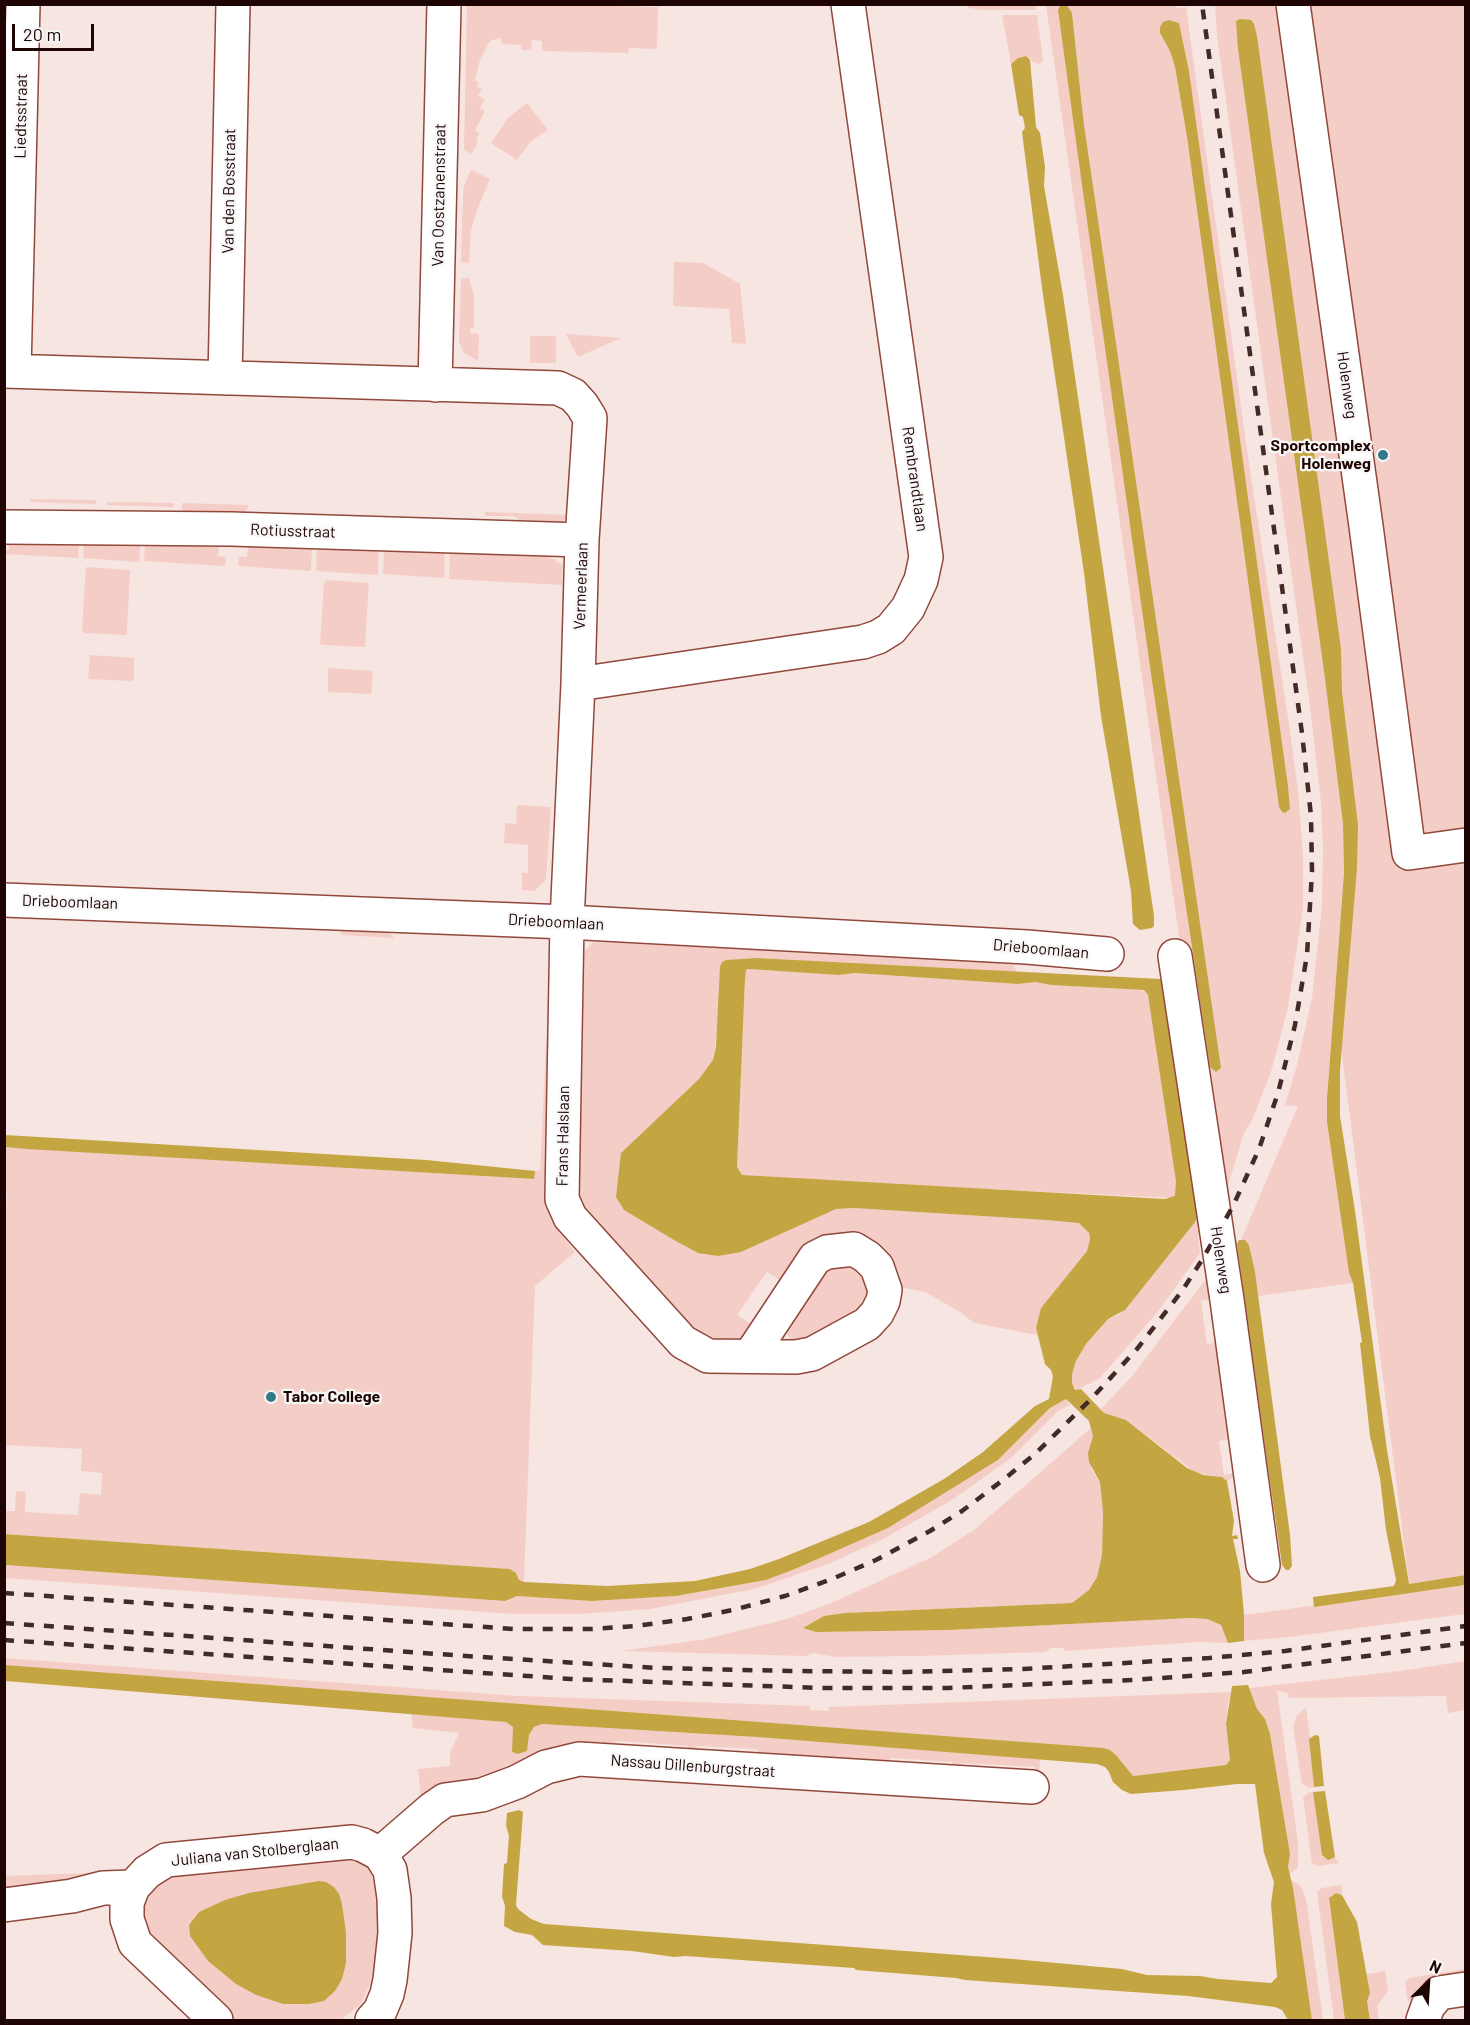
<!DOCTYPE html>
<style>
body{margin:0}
#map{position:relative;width:1470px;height:2025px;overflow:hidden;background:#f7e5e1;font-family:Barlow,sans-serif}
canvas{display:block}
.frame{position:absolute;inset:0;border:6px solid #1e0402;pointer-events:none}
.north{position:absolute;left:1398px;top:1953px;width:60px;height:60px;-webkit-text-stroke:4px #f7f7f7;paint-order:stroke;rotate:25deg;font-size:16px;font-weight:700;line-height:24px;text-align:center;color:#1e0402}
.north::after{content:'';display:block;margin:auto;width:21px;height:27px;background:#1e0402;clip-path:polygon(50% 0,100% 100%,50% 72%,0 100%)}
.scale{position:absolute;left:12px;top:24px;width:82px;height:27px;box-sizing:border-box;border:3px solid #1e0402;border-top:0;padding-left:8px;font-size:18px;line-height:21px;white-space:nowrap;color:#1e0402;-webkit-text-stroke:4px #f7f7f7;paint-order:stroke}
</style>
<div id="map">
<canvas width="1470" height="2025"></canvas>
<div class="frame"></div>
<div class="north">N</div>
<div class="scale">20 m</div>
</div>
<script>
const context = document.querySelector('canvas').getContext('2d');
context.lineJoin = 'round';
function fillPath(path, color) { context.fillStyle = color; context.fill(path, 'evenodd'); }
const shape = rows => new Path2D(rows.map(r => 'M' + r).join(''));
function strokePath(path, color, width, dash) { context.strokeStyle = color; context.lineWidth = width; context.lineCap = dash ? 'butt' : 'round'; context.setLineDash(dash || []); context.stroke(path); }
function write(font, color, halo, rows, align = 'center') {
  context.font = font + ' Barlow,sans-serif'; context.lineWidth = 4.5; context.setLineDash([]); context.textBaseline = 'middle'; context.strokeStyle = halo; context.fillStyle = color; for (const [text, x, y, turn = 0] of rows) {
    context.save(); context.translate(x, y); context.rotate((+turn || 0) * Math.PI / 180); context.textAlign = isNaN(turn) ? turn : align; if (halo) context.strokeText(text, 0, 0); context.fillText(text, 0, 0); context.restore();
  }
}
const green = shape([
 [968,4,1035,5,1036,10,984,10,968,8],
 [1175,4,1176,8,1186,7,1247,450,1290,731,1298,790,1303,855,1303,907,1288,1008,1271,1072,1253,1118,1244,1133,1225,1195,1183,964,1046,5],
 [1060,6,1072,13,1089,170,1221,1068,1216,1072,1210,1067,1152,681,1058,11],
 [1169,20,1179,23,1189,71,1288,786,1290,809,1282,812,1279,807,1187,137,1175,67,1170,51,1160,33],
 [575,5,658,7,657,49,629,48,628,53,542,51,542,41,532,40,531,50,521,50,521,45,502,44,501,38,490,41,480,60,475,80,479,83,477,87,482,89,478,96,485,99,480,108,485,111,475,130,479,133,476,140,478,142,472,154,464,150,467,5],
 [1215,5,1465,5,1466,1575,1409,1584,1338,1023,1356,878,1244,19,1240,20,1238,49,1325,679,1343,824,1344,873,1327,1098,1327,1122,1349,1272,1353,1283,1258,1296,1250,1249,1245,1240,1241,1240,1298,1106,1285,1105,1297,1065,1312,998,1322,906,1323,848,1321,802,1310,707,1217,36],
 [1002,15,1037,15,1043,60,1040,64,1035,63,1026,56,1018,58,1011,64],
 [527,103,548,130,531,141,517,160,491,143,508,118],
 [471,170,490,179,477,210,471,231,469,263,461,262,463,193,464,186],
 [674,262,703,263,740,284,746,344,732,343,729,309,673,306],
 [461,278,469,278,474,296,474,328,470,328,470,333,479,334,478,361,464,353,459,341],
 [566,334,621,338,578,357],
 [530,336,556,336,556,363,530,363],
 [30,499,96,500,96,504,30,502],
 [107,502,174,503,173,507,107,505],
 [182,503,248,505,248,508,239,519,188,517,182,512],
 [485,512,570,515,557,526,529,528,514,516,485,516],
 [9,538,79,541,78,558,5,554,4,550,9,550],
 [84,541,140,543,139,562,83,558],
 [145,543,219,545,218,556,226,557,225,566,144,561],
 [248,546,312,548,311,571,238,566,239,557,247,557],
 [317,548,379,550,378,575,316,571],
 [384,550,445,552,444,578,383,574],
 [450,551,546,555,563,565,562,585,449,579],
 [86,567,130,570,127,632,126,635,85,633,82,630],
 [326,580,369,583,365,647,322,645,320,644,324,584],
 [90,655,134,658,134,679,131,681,88,679],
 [328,668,373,671,371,694,328,692],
 [517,805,551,807,546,880,534,891,522,890,522,873,528,873,528,845,504,843,505,823,516,824],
 [342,926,387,929,394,938,341,935],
 [594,942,755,946,1012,961,1017,973,756,958,726,960,713,1060,699,1079,621,1153,624,1210,698,1253,741,1252,836,1209,854,1208,1046,1220,1079,1223,1088,1233,1090,1239,1087,1251,1041,1308,1036,1328,1037,1335,974,1323,960,1312,925,1292,904,1288,896,1288,875,1251,784,1283,767,1272,737,1315,754,1326,738,1343,700,1340,583,1216,574,1187,581,961,585,950],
 [550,959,545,1185,551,1216,560,1233,575,1252,535,1286,524,1582,519,1580,516,1573,510,1569,5,1534,4,1511,15,1511,16,1491,26,1492,25,1512,78,1515,80,1493,101,1495,102,1473,81,1471,82,1449,5,1445,4,1245,7,1193,5,1192,5,1147,533,1179,535,1171,540,1171],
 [748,969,839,975,855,973,1018,984,1035,982,1051,985,1141,990,1147,993,1202,1225,1198,1237,1200,1253,1156,1314,1099,1379,1076,1390,1072,1383,1072,1374,1076,1361,1086,1344,1108,1319,1119,1315,1173,1198,858,1183,742,1175,737,1167,745,979,746,970],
 [856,1263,873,1286,866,1309,810,1343,795,1342,791,1340,785,1330,819,1269],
 [1216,1266,1219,1298,1201,1301,1207,1344,1226,1341,1239,1438,1219,1441,1224,1475,1245,1471,1227,1481,1222,1477,1196,1473,1126,1420,1104,1413,1101,1409,1132,1376],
 [1066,1399,1068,1400,1067,1402,1070,1405,1058,1411,1011,1458,952,1500,883,1539,828,1564,754,1589,650,1609,580,1614,513,1614,5,1578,4,1565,505,1601,517,1596,591,1601,676,1596,766,1580,795,1569,888,1528,998,1460,1050,1408],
 [1091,1428,1093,1436,1089,1453,1092,1470,1100,1482,1103,1512,1102,1555,1097,1577,1089,1590,1072,1603,845,1613,804,1628,816,1632,949,1630,1192,1618,1207,1619,1221,1625,1228,1643,1199,1642,1066,1651,1062,1648,1051,1648,1045,1652,918,1656,835,1657,813,1653,806,1656,621,1651,706,1639,787,1619,829,1604,930,1558,974,1530],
 [1465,1585,1465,1614,1289,1637,1244,1641,1244,1615],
 [4,1658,518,1696,810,1706,810,1710,829,1711,828,1707,1231,1692,1228,1703,1226,1724,1230,1760,1226,1765,1133,1776,1116,1755,1110,1750,1104,1748,5,1665],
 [1465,1661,1465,1710,1448,1713,1446,1696,1289,1698,1288,1693,1277,1691,1298,1842,1298,1868,1289,1874,1288,1867,1290,1854,1270,1734,1265,1719,1257,1709,1249,1688,1400,1671],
 [1306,1708,1310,1737,1314,1787,1309,1788,1302,1784,1293,1727,1297,1715],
 [411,1713,506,1722,513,1727,513,1730,529,1735,534,1727,542,1724,757,1737,1040,1759,1039,1776,1035,1776,1035,1767,961,1763,960,1768,952,1768,952,1762,892,1758,879,1767,767,1760,755,1749,697,1746,696,1751,688,1751,688,1746,617,1741,605,1750,422,1807,418,1769,450,1766,450,1752,459,1733,413,1728],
 [1313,1792,1323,1857,1334,1856,1339,1863,1319,1866,1312,1863,1303,1797,1308,1793],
 [341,1853,370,1863,382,1888,378,1987,369,1986,361,2004,341,2020,231,2020,139,1924,145,1889,159,1875],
 [334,1887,342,1904,346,1932,346,1963,335,1991,323,2001,309,2004,283,2004,256,1995,237,1984,208,1961,190,1936,189,1925],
 [120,1872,5,1894,4,1876],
 [1290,1880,1300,1885,1306,1898,1323,2020,1312,2020],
 [1342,1885,1342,1895,1338,1893,1329,1899,1345,2020,1334,2020,1317,1892,1322,1888],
 [1465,1969,1465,1977,1424,1987,1408,2002,1405,1983,1409,1978],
 [1385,1971,1388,1991,1377,2006,1379,2020,1370,2020,1367,2001,1367,1974]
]);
const water = shape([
 [1067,5,1072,13,1084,125,1104,261,1221,1068,1216,1072,1210,1067,1152,681,1081,178,1058,10,1060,6],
 [1240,19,1251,20,1254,24,1257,36,1341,649,1342,692,1358,825,1357,868,1340,1070,1340,1116,1355,1211,1387,1450,1409,1584,1466,1575,1465,1585,1314,1607,1313,1597,1394,1586,1396,1580,1386,1530,1380,1478,1370,1436,1360,1343,1362,1342,1353,1283,1349,1273,1327,1122,1327,1098,1344,873,1343,824,1325,679,1238,49,1236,21],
 [1169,20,1179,23,1189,71,1288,786,1290,809,1285,813,1282,812,1279,807,1187,137,1175,67,1170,51,1160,33,1160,27,1163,22],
 [1026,56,1030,60,1036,127,1040,133,1045,167,1044,186,1063,295,1154,916,1154,926,1152,928,1140,930,1133,924,1131,891,1101,716,1084,573,1042,288,1022,132,1025,128,1023,117,1019,115,1011,64,1018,58],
 [756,958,1160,979,1164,982,1201,1209,1195,1222,1125,1310,1108,1319,1086,1344,1076,1361,1072,1374,1072,1383,1075,1390,1081,1389,1104,1413,1126,1420,1187,1468,1203,1475,1222,1477,1227,1481,1234,1521,1232,1536,1237,1535,1238,1539,1233,1539,1240,1571,1244,1614,1244,1641,1228,1643,1221,1625,1207,1619,1192,1618,949,1630,816,1632,803,1628,824,1616,845,1613,1072,1603,1089,1590,1097,1577,1102,1555,1103,1512,1100,1482,1089,1462,1088,1453,1093,1436,1089,1421,1066,1399,1050,1408,998,1460,888,1528,795,1569,766,1580,676,1596,591,1601,517,1596,505,1601,5,1565,4,1534,510,1569,516,1573,519,1580,524,1582,607,1586,695,1581,750,1569,779,1559,869,1522,944,1479,983,1452,1035,1406,1049,1399,1053,1376,1051,1370,1045,1364,1036,1328,1041,1308,1087,1251,1090,1239,1089,1233,1079,1223,1046,1220,854,1208,836,1209,741,1252,718,1256,698,1253,674,1240,624,1210,616,1197,621,1153,699,1079,713,1060,716,1046,720,967,722,962,726,960],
 [748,969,839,975,855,973,1018,984,1035,982,1051,985,1144,990,1148,995,1176,1181,1175,1196,1165,1199,742,1175,737,1167,745,979,746,970],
 [5,1135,426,1160,535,1171,534,1179,27,1149,5,1147],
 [1239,1240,1245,1240,1249,1245,1255,1272,1290,1535,1292,1566,1289,1570,1286,1570,1282,1565,1268,1468,1237,1244],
 [5,1665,1104,1748,1110,1750,1116,1755,1133,1776,1226,1765,1230,1760,1226,1724,1232,1686,1248,1685,1257,1709,1265,1719,1270,1734,1290,1854,1288,1867,1293,1888,1312,2020,1288,2020,1282,2010,1275,2007,1188,1996,965,1980,956,1978,856,1970,854,1968,685,1956,674,1957,632,1951,543,1945,532,1935,515,1932,504,1926,505,1906,502,1896,504,1864,507,1863,509,1836,506,1825,507,1813,519,1810,523,1812,516,1905,518,1909,531,1919,544,1924,1013,1959,1122,1969,1147,1975,1200,1976,1218,1979,1271,1983,1277,1977,1271,1904,1274,1882,1264,1853,1255,1784,1237,1784,1184,1790,1131,1794,1122,1790,1113,1782,1109,1772,1105,1767,1097,1764,757,1737,542,1724,534,1727,529,1735,527,1751,518,1754,512,1752,513,1727,506,1722,5,1681],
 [1315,1735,1319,1736,1324,1786,1314,1787,1309,1739],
 [1325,1791,1335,1857,1328,1860,1322,1855,1313,1792],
 [319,1881,326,1882,334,1887,339,1894,342,1904,346,1932,346,1963,342,1979,335,1991,324,2001,309,2004,283,2004,256,1995,236,1984,208,1961,190,1936,189,1925,199,1912,225,1900,249,1893],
 [1336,1893,1342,1895,1357,1922,1370,1993,1367,2001,1370,2020,1345,2020,1329,1898]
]);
const minor = shape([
 [1293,4,1366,526,1409,853,1466,845],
 [4,371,558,388,573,395,582,405,590,418,582,540,578,684,567,922,562,1199,570,1217,683,1342,708,1356,796,1357,812,1354,867,1324,877,1313,883,1301,885,1290,877,1267,867,1257,854,1249,827,1252,815,1258,750,1356],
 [14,371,23,4],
 [225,378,233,4],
 [435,385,444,4],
 [4,527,231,529,582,540],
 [578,684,863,642,878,637,891,629,908,608,921,580,926,557,848,4],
 [4,900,567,922,1027,947,1107,954],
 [1175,956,1227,1300,1263,1565],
 [380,1854,432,1809,445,1800,482,1795,517,1782,546,1767,579,1759,1032,1787],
 [4,1905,72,1896,103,1888,133,1887],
 [216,2020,135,1943,127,1919,127,1903,133,1887,147,1872,166,1860,352,1842,363,1845,380,1854,390,1870,394,1898,395,1933,390,1980,387,1994,380,2011,372,2020],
 [1423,2020,1428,2006,1439,1993,1466,1989]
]);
const rail = shape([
 [4,1593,514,1629,592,1629,636,1626,687,1619,733,1610,785,1596,832,1579,876,1560,930,1531,962,1511,1003,1480,1036,1453,1092,1398,1137,1349,1182,1291,1202,1260,1233,1206,1259,1149,1278,1093,1295,1025,1307,955,1312,872,1311,816,1302,733,1202,4],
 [4,1623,466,1656,658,1668,790,1671,906,1672,1023,1669,1209,1658,1285,1651,1466,1626],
 [4,1640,571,1679,821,1688,948,1688,1133,1680,1244,1672,1466,1643]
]);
const markers = [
 [1383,455,6,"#347987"],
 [271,1397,6,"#347987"]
];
const streetNames = [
 ["Liedtsstraat",21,116,-89],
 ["Van den Bosstraat",229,191,-89],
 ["Van Oostzanenstraat",439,195,-89],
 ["Holenweg",1347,385,82],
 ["Rembrandtlaan",915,479,82],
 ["Rotiusstraat",293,531,2],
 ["Vermeerlaan",581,586,-88],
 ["Drieboomlaan",70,902,2],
 ["Drieboomlaan",556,922,3],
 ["Drieboomlaan",1041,949,5],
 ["Frans Halslaan",563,1136,-89],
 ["Holenweg",1221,1260,81],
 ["Nassau Dillenburgstraat",693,1766,4],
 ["Juliana van Stolberglaan",255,1852,-6]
];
const poiNames = [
 ["Sportcomplex",1371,446],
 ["Holenweg",1371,464],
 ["Tabor College",283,1397,"left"]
];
fillPath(green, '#f4cec6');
fillPath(water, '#c3a542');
strokePath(minor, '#91483b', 36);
strokePath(minor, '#fff', 33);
strokePath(rail, '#422a27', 4.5, [10, 10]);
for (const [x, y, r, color] of markers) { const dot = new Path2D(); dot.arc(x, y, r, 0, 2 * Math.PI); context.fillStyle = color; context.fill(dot); strokePath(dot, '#f7f7f7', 2); }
write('16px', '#1e0402', '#f7f7f7', streetNames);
write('bold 16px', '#1e0402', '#f7f7f7', poiNames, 'right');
</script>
